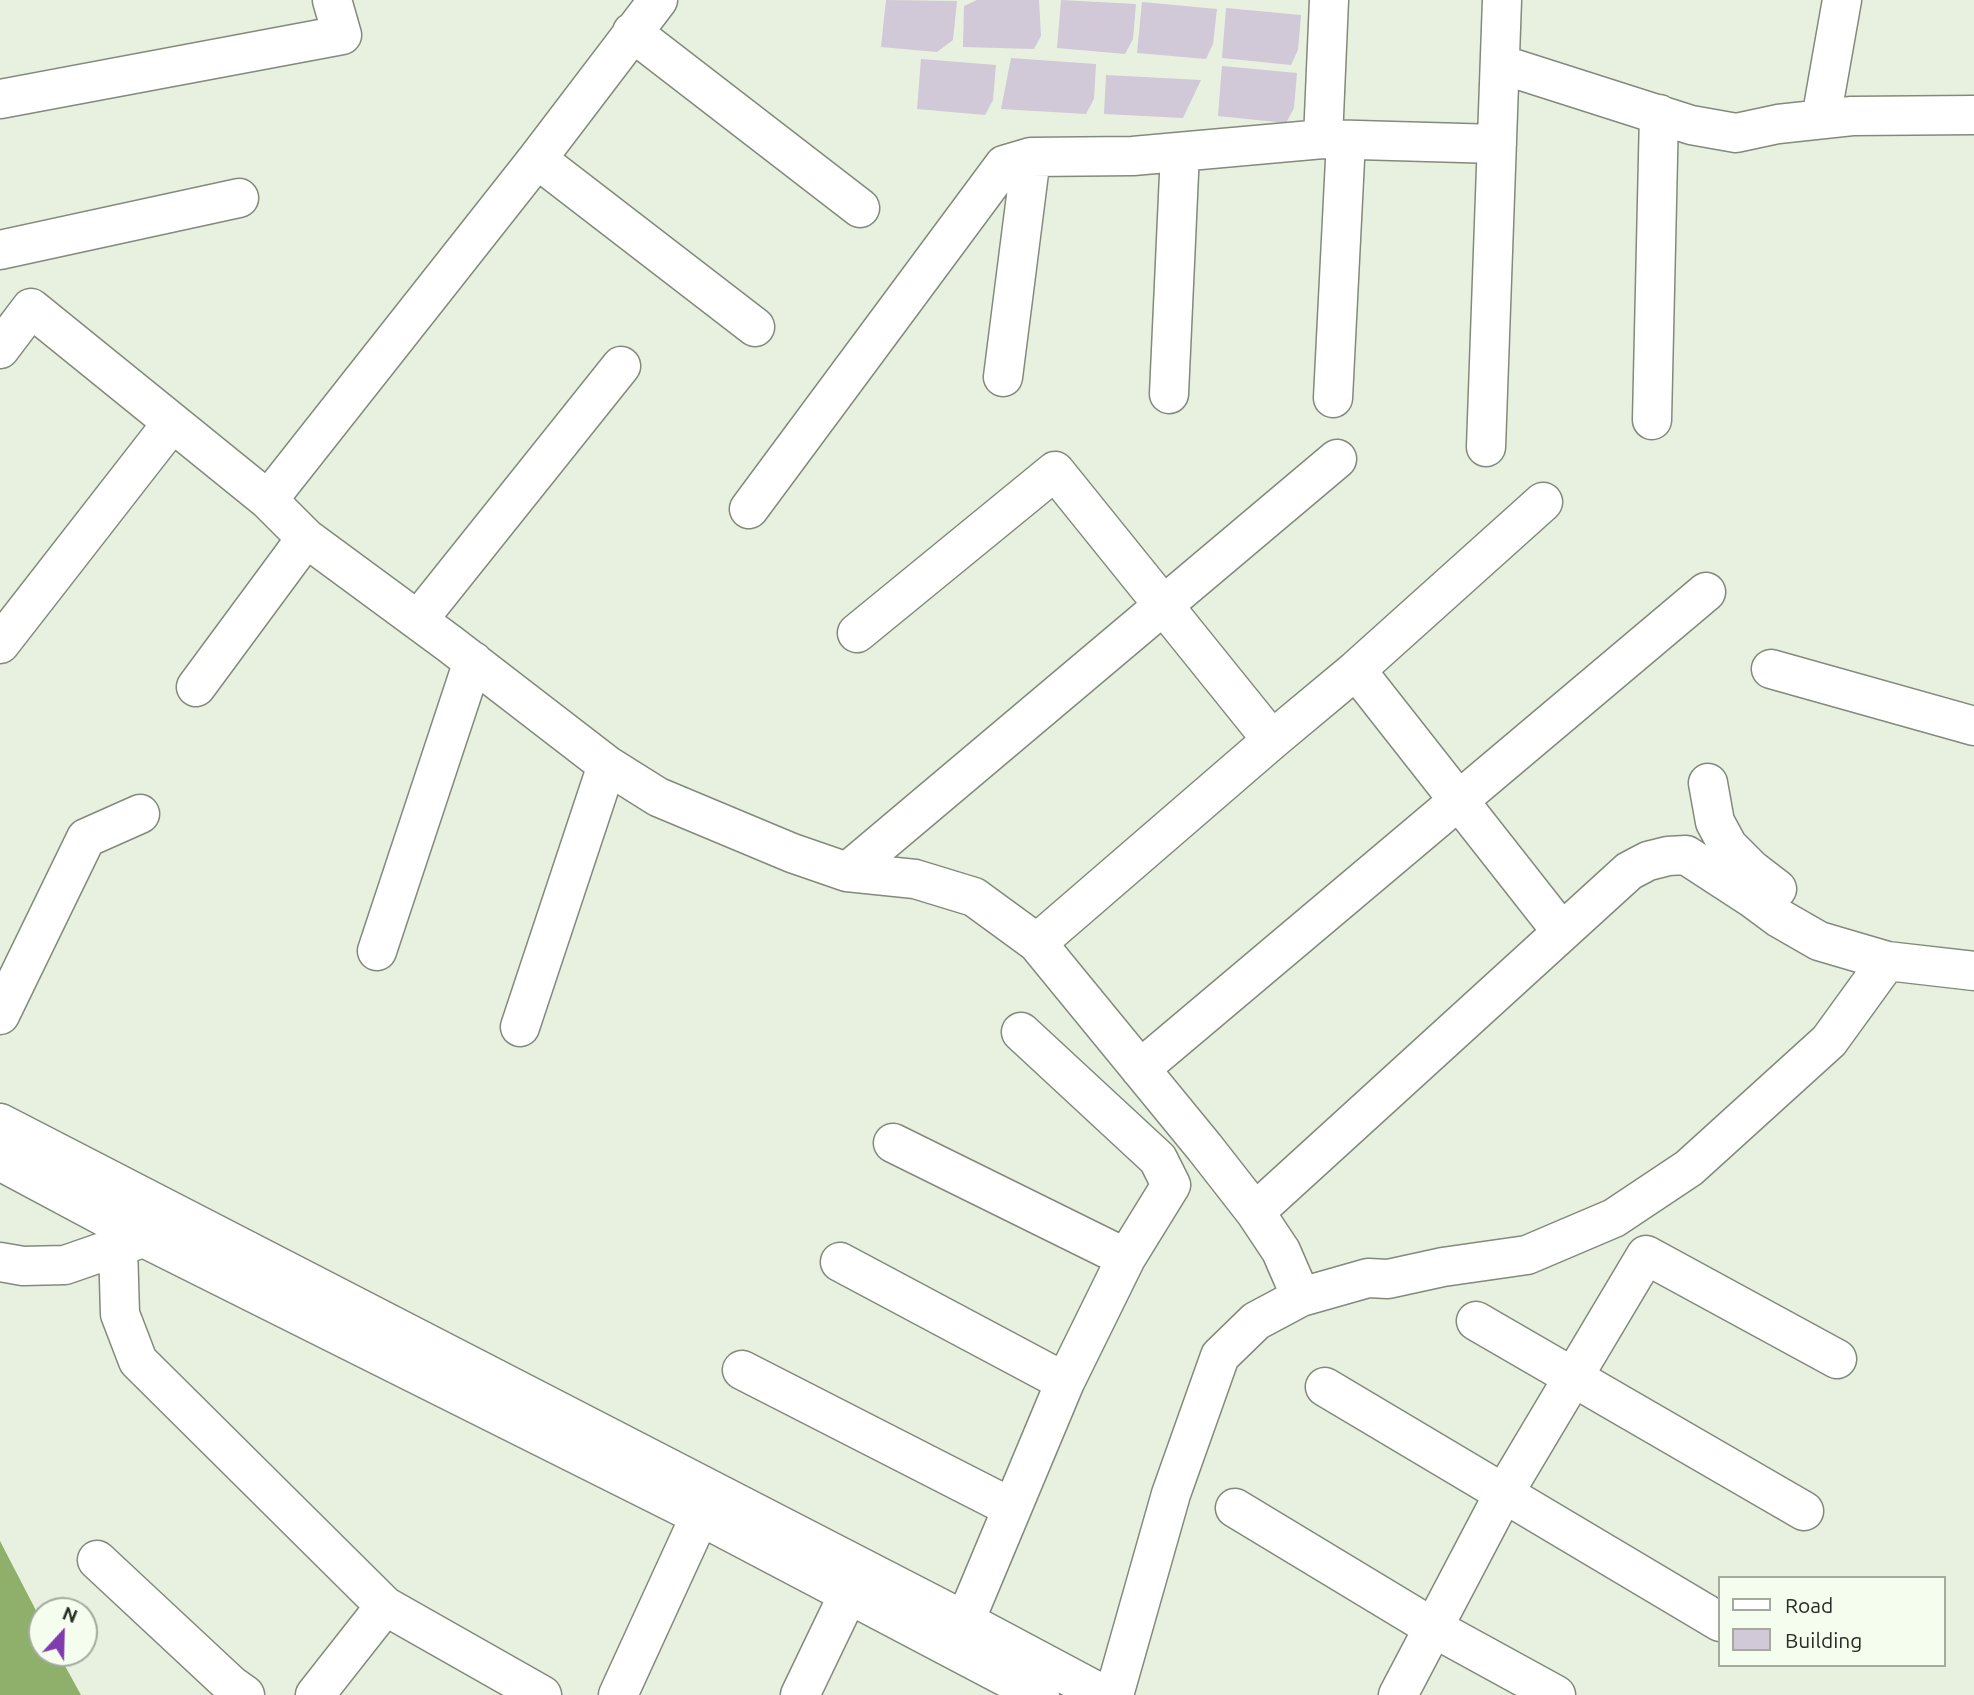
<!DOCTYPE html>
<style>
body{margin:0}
#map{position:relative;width:1974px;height:1695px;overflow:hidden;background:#e8f1e0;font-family:Ubuntu,sans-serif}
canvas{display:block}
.legend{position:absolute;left:1718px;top:1576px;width:228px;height:91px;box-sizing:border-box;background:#f5feee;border:2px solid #a3aa9e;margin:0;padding:9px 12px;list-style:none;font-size:21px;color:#292c26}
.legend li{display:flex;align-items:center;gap:14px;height:35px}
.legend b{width:35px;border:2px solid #a3aa9e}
.north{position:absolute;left:28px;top:1597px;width:70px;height:70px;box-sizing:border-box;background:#f5feee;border:2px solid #a3aa9e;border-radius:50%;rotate:22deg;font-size:19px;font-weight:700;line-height:28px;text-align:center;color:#292c26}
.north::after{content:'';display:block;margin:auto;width:24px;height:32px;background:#813baf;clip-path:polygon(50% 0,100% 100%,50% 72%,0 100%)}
</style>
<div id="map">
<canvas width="1974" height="1695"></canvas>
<ul class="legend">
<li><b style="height:9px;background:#fff"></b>Road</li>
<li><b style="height:19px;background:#d1c8d8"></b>Building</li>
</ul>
<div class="north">N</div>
</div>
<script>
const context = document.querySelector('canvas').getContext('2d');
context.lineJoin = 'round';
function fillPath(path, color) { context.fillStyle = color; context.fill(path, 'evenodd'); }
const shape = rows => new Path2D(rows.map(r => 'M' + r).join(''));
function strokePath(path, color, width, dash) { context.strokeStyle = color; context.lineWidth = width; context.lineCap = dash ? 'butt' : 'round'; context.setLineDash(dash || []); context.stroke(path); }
const water = shape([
 [0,1541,42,1622,42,1653,58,1653,81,1695,0,1695]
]);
const building = shape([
 [886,0,957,1,953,40,937,52,881,47],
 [977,0,1039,0,1041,36,1034,49,963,47,964,6],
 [1061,0,1136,4,1133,39,1125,54,1057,48],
 [1142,2,1217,9,1213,44,1206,59,1137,53],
 [1226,8,1301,15,1298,50,1291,65,1222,58],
 [1011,58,1096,64,1094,99,1086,114,1001,109],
 [921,59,996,65,993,100,985,115,917,109],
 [1222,66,1297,73,1294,108,1286,123,1218,116],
 [1106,75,1201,80,1183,118,1104,114]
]);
const minor = shape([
 [632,32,860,208],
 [1500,64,1691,125,1736,133,1778,124,1852,116,1974,115],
 [0,99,342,35,332,0],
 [1821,119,1842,0],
 [1323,139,1497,144],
 [537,159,755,327],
 [0,250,239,198],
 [0,349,31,308,268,500,306,538,450,644,607,765,658,797,792,853,847,872,915,879,974,897,1037,943,1205,1148,1255,1212,1281,1251,1301,1297],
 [1003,377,1031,157],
 [1169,394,1180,152],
 [1333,398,1346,140],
 [1652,420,1659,114],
 [1486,447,1502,0],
 [268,500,537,159,658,0],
 [749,509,1004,165,1031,157,1133,156,1323,139,1329,0],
 [418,620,621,366],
 [857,633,1055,471,1272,740],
 [0,644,172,423],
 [1771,669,1974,726],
 [1356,670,1562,932],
 [196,687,306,538],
 [1708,783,1715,822,1728,846,1751,869,1777,889],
 [847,872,1337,459],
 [1037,943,1272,740,1356,670,1543,502],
 [377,951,473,661],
 [0,1015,86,838,140,814],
 [520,1027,607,765],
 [1140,1069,1706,592],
 [0,1123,965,1621,1104,1695],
 [893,1143,1126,1258],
 [0,1161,144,1238,700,1516,1040,1695],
 [1255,1212,1629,871,1648,861,1668,856,1686,855,1752,898,1779,918,1819,941,1887,961],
 [118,1246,120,1314,138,1361,385,1606,542,1695],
 [0,1262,23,1266,65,1265,140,1239],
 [840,1262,1065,1382],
 [1476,1321,1804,1511],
 [742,1370,1012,1508],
 [1325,1387,1720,1622],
 [1235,1508,1432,1627,1556,1695],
 [97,1560,231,1685,245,1695],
 [965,1621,1065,1382,1126,1258,1171,1185,1158,1159,1021,1032],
 [315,1695,385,1606],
 [618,1695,700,1516],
 [800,1695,849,1593],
 [1114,1695,1171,1494,1220,1356,1256,1321,1301,1297,1368,1278,1388,1279,1443,1267,1527,1255,1614,1218,1689,1168,1829,1041,1887,961,1974,971],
 [1398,1695,1503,1495,1646,1255,1837,1359]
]);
fillPath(water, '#8eb06b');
fillPath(building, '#d1c8d8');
strokePath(minor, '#828a7b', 41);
strokePath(minor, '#fff', 38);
</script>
